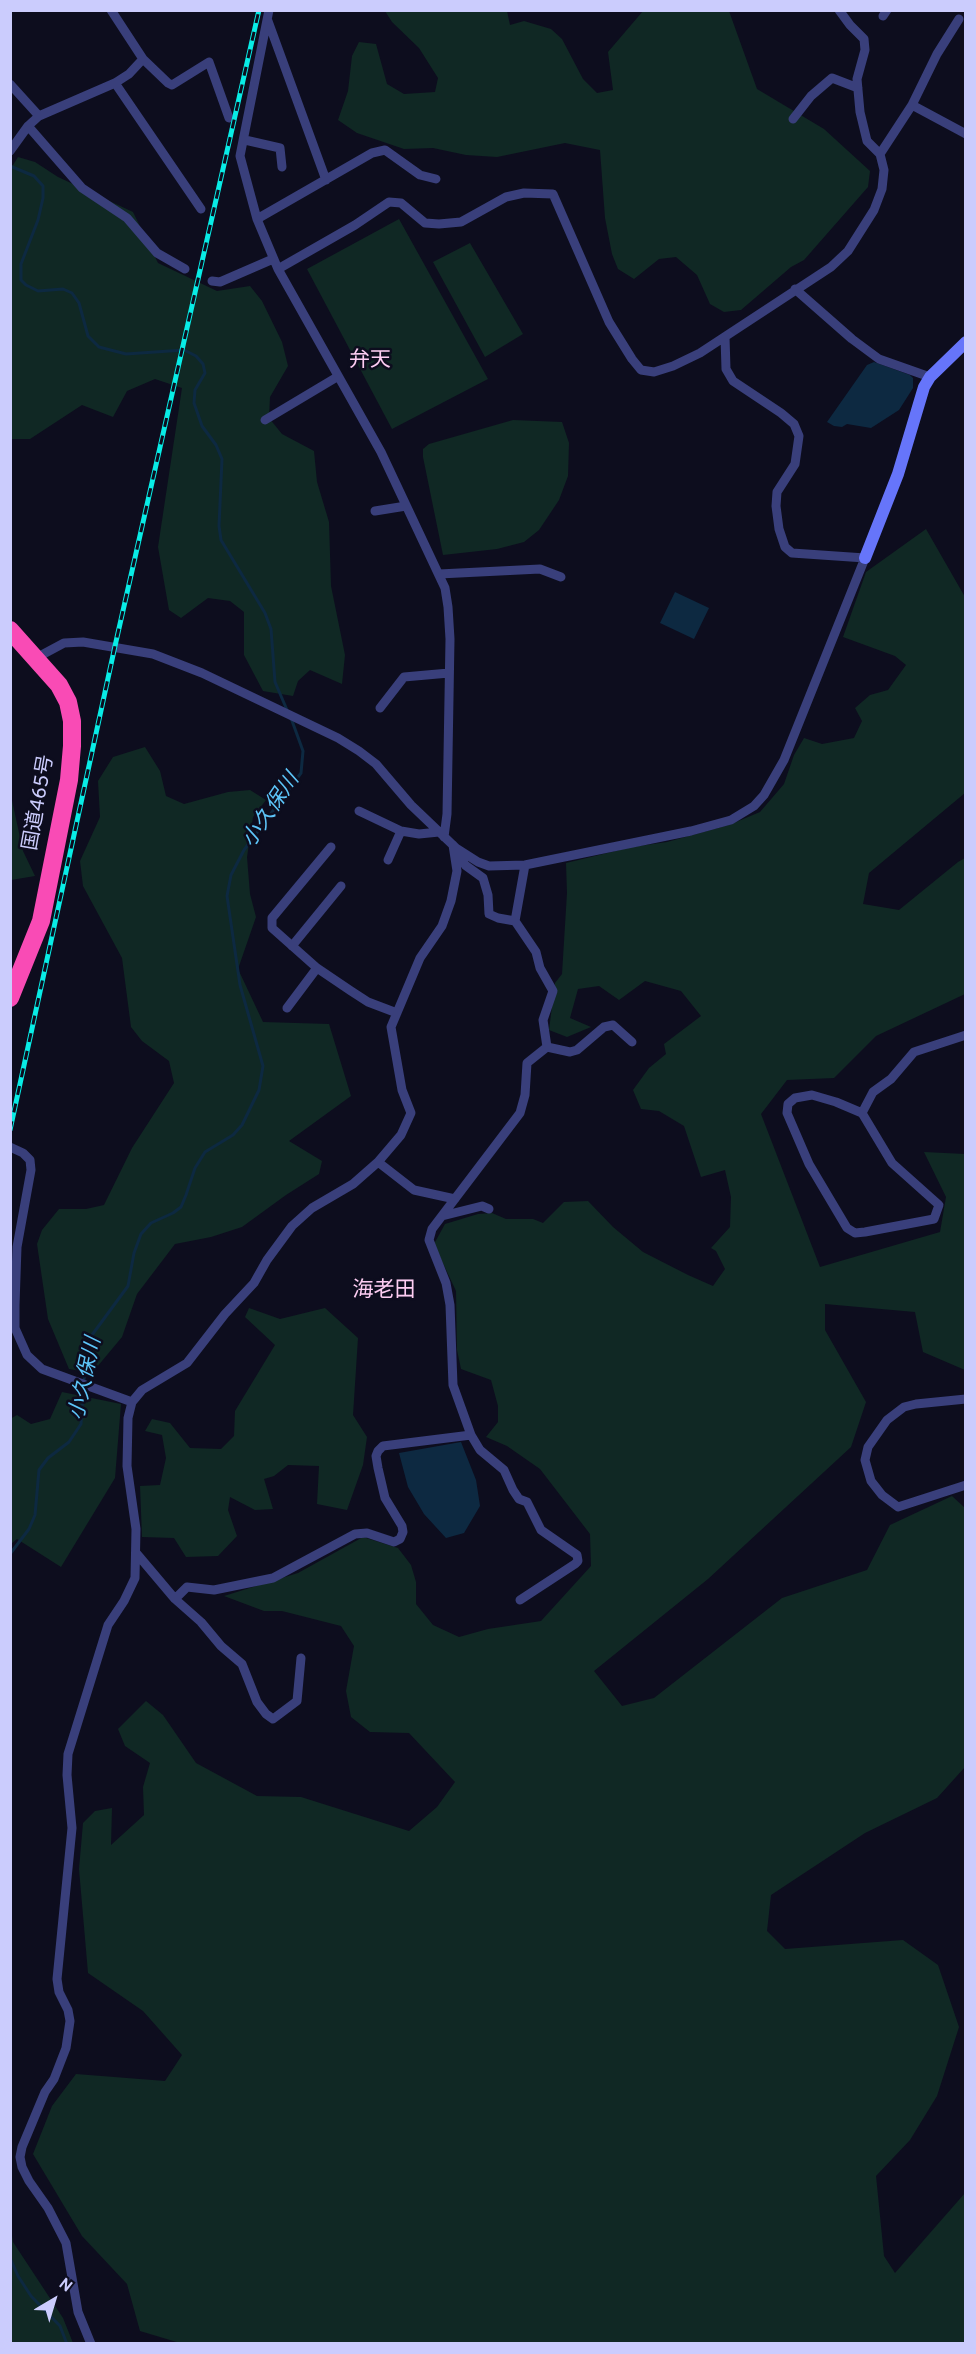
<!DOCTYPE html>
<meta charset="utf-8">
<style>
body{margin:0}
#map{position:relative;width:976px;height:2354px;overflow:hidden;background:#0d0d1e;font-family:Overpass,sans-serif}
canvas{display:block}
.frame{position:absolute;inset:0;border:12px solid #cbccfd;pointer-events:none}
.north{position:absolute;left:24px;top:2270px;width:60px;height:60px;-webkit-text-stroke:4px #0d0d1e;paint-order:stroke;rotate:38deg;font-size:16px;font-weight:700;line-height:24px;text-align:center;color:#cbccfd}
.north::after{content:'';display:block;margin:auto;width:21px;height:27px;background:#cbccfd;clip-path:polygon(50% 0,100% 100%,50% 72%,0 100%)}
</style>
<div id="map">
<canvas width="976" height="2354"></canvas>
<div class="frame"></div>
<div class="north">N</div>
</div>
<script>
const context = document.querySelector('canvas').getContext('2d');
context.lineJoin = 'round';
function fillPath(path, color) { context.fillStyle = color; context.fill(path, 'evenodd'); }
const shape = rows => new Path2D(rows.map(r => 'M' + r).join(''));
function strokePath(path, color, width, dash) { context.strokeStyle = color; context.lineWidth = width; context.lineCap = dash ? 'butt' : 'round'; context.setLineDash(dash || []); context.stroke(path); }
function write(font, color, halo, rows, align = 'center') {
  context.font = font + ' Overpass,"Noto Sans JP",sans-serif'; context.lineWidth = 5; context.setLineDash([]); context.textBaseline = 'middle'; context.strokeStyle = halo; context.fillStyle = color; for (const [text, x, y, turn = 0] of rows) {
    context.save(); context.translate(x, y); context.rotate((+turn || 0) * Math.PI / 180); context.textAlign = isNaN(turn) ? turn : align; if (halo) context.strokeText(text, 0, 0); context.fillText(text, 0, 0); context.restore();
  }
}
const green = shape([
 [385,11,507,11,510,25,524,21,551,29,562,39,583,79,597,93,613,90,608,52,643,11,729,11,757,89,824,129,870,171,868,187,804,260,791,267,741,310,724,312,710,304,697,275,676,257,659,259,634,279,618,269,612,254,605,218,600,150,565,143,497,157,466,155,433,148,404,149,357,133,338,120,348,91,352,56,359,42,376,44,387,84,404,94,435,92,438,78,419,48,392,22],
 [18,157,35,162,58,177,133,212,158,263,217,291,250,286,262,301,282,342,288,366,270,397,269,418,282,434,314,451,317,482,329,522,331,586,345,655,342,684,310,670,298,681,293,696,263,691,244,655,244,612,230,601,208,598,181,618,169,610,158,547,182,388,155,379,127,391,113,417,82,405,30,439,11,439,10,170],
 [399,219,488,379,392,429,307,269],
 [470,243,523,334,485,357,433,262],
 [513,420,562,422,569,443,568,476,559,500,539,530,524,542,497,549,443,555,423,457,423,449,429,444],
 [926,529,965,597,965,793,869,873,863,904,899,910,958,862,965,858,965,994,876,1036,834,1078,787,1080,761,1114,820,1267,940,1232,946,1197,924,1152,965,1154,965,1370,923,1352,915,1312,825,1304,825,1330,866,1402,851,1447,708,1579,594,1671,622,1706,654,1698,782,1598,867,1570,890,1525,952,1496,965,1508,965,1767,937,1798,865,1833,771,1895,767,1931,785,1949,903,1940,938,1965,959,2027,937,2096,910,2140,876,2176,884,2256,895,2273,965,2193,965,2343,180,2343,140,2331,127,2284,82,2236,33,2154,52,2106,76,2074,165,2081,182,2055,143,2011,88,1973,79,1869,83,1823,95,1811,112,1808,111,1845,144,1815,143,1787,150,1763,125,1746,118,1729,146,1701,163,1715,196,1763,257,1796,301,1797,409,1831,437,1807,455,1782,409,1733,370,1732,351,1717,346,1691,354,1646,341,1626,282,1611,264,1611,224,1596,298,1573,363,1537,398,1548,411,1565,416,1582,416,1604,433,1625,459,1637,488,1629,541,1621,591,1566,590,1534,540,1469,507,1446,486,1437,498,1422,498,1406,491,1380,461,1369,457,1350,456,1291,434,1244,445,1224,478,1214,492,1213,506,1219,533,1219,543,1223,564,1202,588,1201,613,1227,643,1252,688,1275,713,1286,725,1269,716,1251,711,1248,730,1227,731,1197,725,1170,701,1177,684,1126,659,1111,641,1109,633,1090,649,1068,666,1054,664,1044,701,1016,681,991,645,981,619,1000,599,986,578,989,570,1018,591,1027,567,1037,549,1030,555,983,562,974,567,893,566,863,632,847,667,842,729,825,760,812,784,784,794,755,804,738,822,744,854,738,862,721,855,708,870,695,888,690,906,665,895,656,843,637,866,572],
 [145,747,160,771,166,796,184,804,228,792,250,790,266,800,253,817,247,857,250,894,256,917,238,969,263,1022,329,1024,351,1096,289,1141,322,1161,319,1174,286,1195,242,1227,211,1237,175,1244,137,1294,122,1337,92,1373,69,1369,48,1319,37,1244,42,1230,59,1209,86,1209,104,1205,132,1148,174,1083,169,1061,142,1041,131,1027,122,958,83,886,80,861,100,817,98,781,113,757],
 [11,796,23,851,35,876,11,880],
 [249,1308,280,1319,325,1308,358,1338,353,1415,367,1437,363,1465,347,1510,317,1504,319,1466,288,1465,274,1476,264,1479,273,1509,255,1510,230,1497,228,1510,237,1536,218,1556,186,1557,174,1538,142,1537,140,1486,160,1485,166,1458,162,1435,145,1431,152,1419,170,1423,190,1448,221,1449,234,1436,235,1411,275,1345,245,1317],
 [62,1392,121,1404,115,1478,61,1567,17,1539,11,1544,10,1419,17,1415,31,1424,50,1419],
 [10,2223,13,2242,63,2318,73,2343,11,2343]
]);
const water = shape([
 [874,362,910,375,913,378,913,388,899,410,871,428,847,424,842,427,834,426,827,422,867,365],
 [675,592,709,608,694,639,660,623],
 [461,1442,476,1480,480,1506,464,1533,446,1538,424,1514,408,1487,399,1453]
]);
const stream = shape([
 [10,166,34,176,43,186,43,198,38,220,21,264,21,280,26,285,38,291,63,289,72,293,79,303,88,336,99,347,126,354,184,350,196,356,203,364,205,373,195,390,194,403,202,426,216,445,222,459,219,526,221,540,265,613,271,629,275,682,287,710],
 [10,1554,29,1529,35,1515,39,1470,48,1458,69,1442,81,1424,84,1379,92,1335,128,1286,134,1253,141,1234,151,1223,173,1213,181,1207,186,1195,195,1168,205,1152,233,1135,242,1125,259,1090,263,1066,240,985,227,896,231,875,244,850,301,773,303,751,291,718],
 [10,2258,18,2276,31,2296,60,2326,67,2344]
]);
const street = shape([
 [111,10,143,59,168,83,172,85,209,62,229,118],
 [269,10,240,156,257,219,278,269,381,452,445,588,448,607,450,639,447,814,444,837],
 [883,16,887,10],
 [268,21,326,180],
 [115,83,201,209],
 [10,84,39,116,115,83,129,74,143,59],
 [912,105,966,134],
 [793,119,811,96,832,78,858,88],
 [28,126,82,188,127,218,157,253,185,269],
 [245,140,280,148,282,167],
 [10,151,28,126,39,116],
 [880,154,912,105,937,54,959,19],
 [257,219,372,153,385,150,420,175,436,179],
 [278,269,355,225,389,202,401,203,425,223,439,224,461,222,506,197,524,193,553,194,609,322,632,359,641,370,654,372,673,366,700,353,831,267,848,251,874,210,882,189,884,170,880,154,867,141,860,112,857,79,865,50,864,39,850,25,839,10],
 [212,281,220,282,273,259],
 [795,289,852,339,879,359,930,377],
 [265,420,337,377],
 [375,511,406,506],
 [439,574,540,569,561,577],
 [36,658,64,643,83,642,153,654,202,673,338,738,359,751,376,764,411,805,456,848,478,862,489,866,525,865,691,831,731,820,754,806,764,795,784,760,865,558,792,553,785,547,779,529,776,506,777,492,795,464,799,436,794,424,781,413,733,381,726,369,725,337],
 [380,708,404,677,449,673],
 [359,811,401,831,419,834,439,832],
 [331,847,272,918,272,928,317,968,351,991,368,1002,397,1013],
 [457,850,465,865,483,878,488,895,489,914,498,918,515,921,536,952,540,968,553,991,543,1020,547,1047,527,1063,525,1095,520,1113,432,1229,429,1240,446,1283,450,1305,453,1385,471,1435,480,1450,504,1470,513,1490,519,1499,527,1502,541,1530,577,1555,578,1561,575,1564,520,1600],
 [388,860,401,831],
 [515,921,525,865],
 [292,946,341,886],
 [287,1008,317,968],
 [547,1047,570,1052,577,1050,604,1027,613,1025,632,1042],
 [812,1095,836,1102,862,1113,892,1163,939,1205,934,1219,865,1232,855,1233,847,1228,809,1164,787,1113,788,1104,795,1098,812,1095],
 [862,1113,873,1092,891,1079,914,1052,966,1035],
 [10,1147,23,1153,30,1160,31,1170,17,1247,15,1305,15,1328,27,1355,42,1369,132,1402],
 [378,1162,414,1190,455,1199],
 [442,1216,482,1206,489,1209],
 [966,1399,916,1404,904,1407,887,1420,868,1447,865,1460,871,1481,882,1495,898,1507,966,1485],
 [137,1554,175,1599,187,1587,214,1590,273,1578,355,1534,367,1533,394,1542,400,1539,403,1532,402,1526,385,1498,378,1468,376,1456,378,1451,383,1446,471,1435],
 [175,1599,201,1622,221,1646,242,1664,257,1702,266,1714,273,1719,297,1701,301,1658],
 [91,2344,78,2312,66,2243,48,2208,29,2181,22,2167,20,2157,22,2147,45,2092,54,2079,66,2048,70,2021,68,2010,59,1992,57,1979,72,1828,67,1775,68,1754,108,1625,124,1601,135,1578,136,1529,127,1466,128,1418,132,1402,142,1390,187,1363,225,1314,254,1283,267,1260,292,1226,312,1208,353,1184,378,1162,401,1135,411,1113,402,1090,391,1027,420,958,442,926,451,901,457,871,453,845]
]);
const secondary = shape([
 [865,558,898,474,924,387,930,377,966,342]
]);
const highway = shape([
 [10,630,59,685,68,702,72,721,72,746,69,780,41,921,10,998]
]);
const rail = shape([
 [10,1130,115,646,259,10]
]);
const streetNames = [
 ["国道465号",40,803,-80]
];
const neighbourhoodNames = [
 ["弁天",370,362],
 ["海老田",384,1292]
];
const waterNames = [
 ["小久保川",272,811,-56],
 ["小久保川",87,1379,-78]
];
fillPath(green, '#102824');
fillPath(water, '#0d2941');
strokePath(stream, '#0d2941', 3);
strokePath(street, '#393f7b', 9);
strokePath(secondary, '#6675fa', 12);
strokePath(highway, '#f94bb5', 18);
strokePath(rail, '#08ece6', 5);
strokePath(rail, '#0d0d1e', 3, [9]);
write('20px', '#cbccfd', '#0d0d1e', streetNames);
write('21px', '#fdcdf2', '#0d0d1e', neighbourhoodNames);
write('italic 21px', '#5dc5f9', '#0d0d1e', waterNames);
</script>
